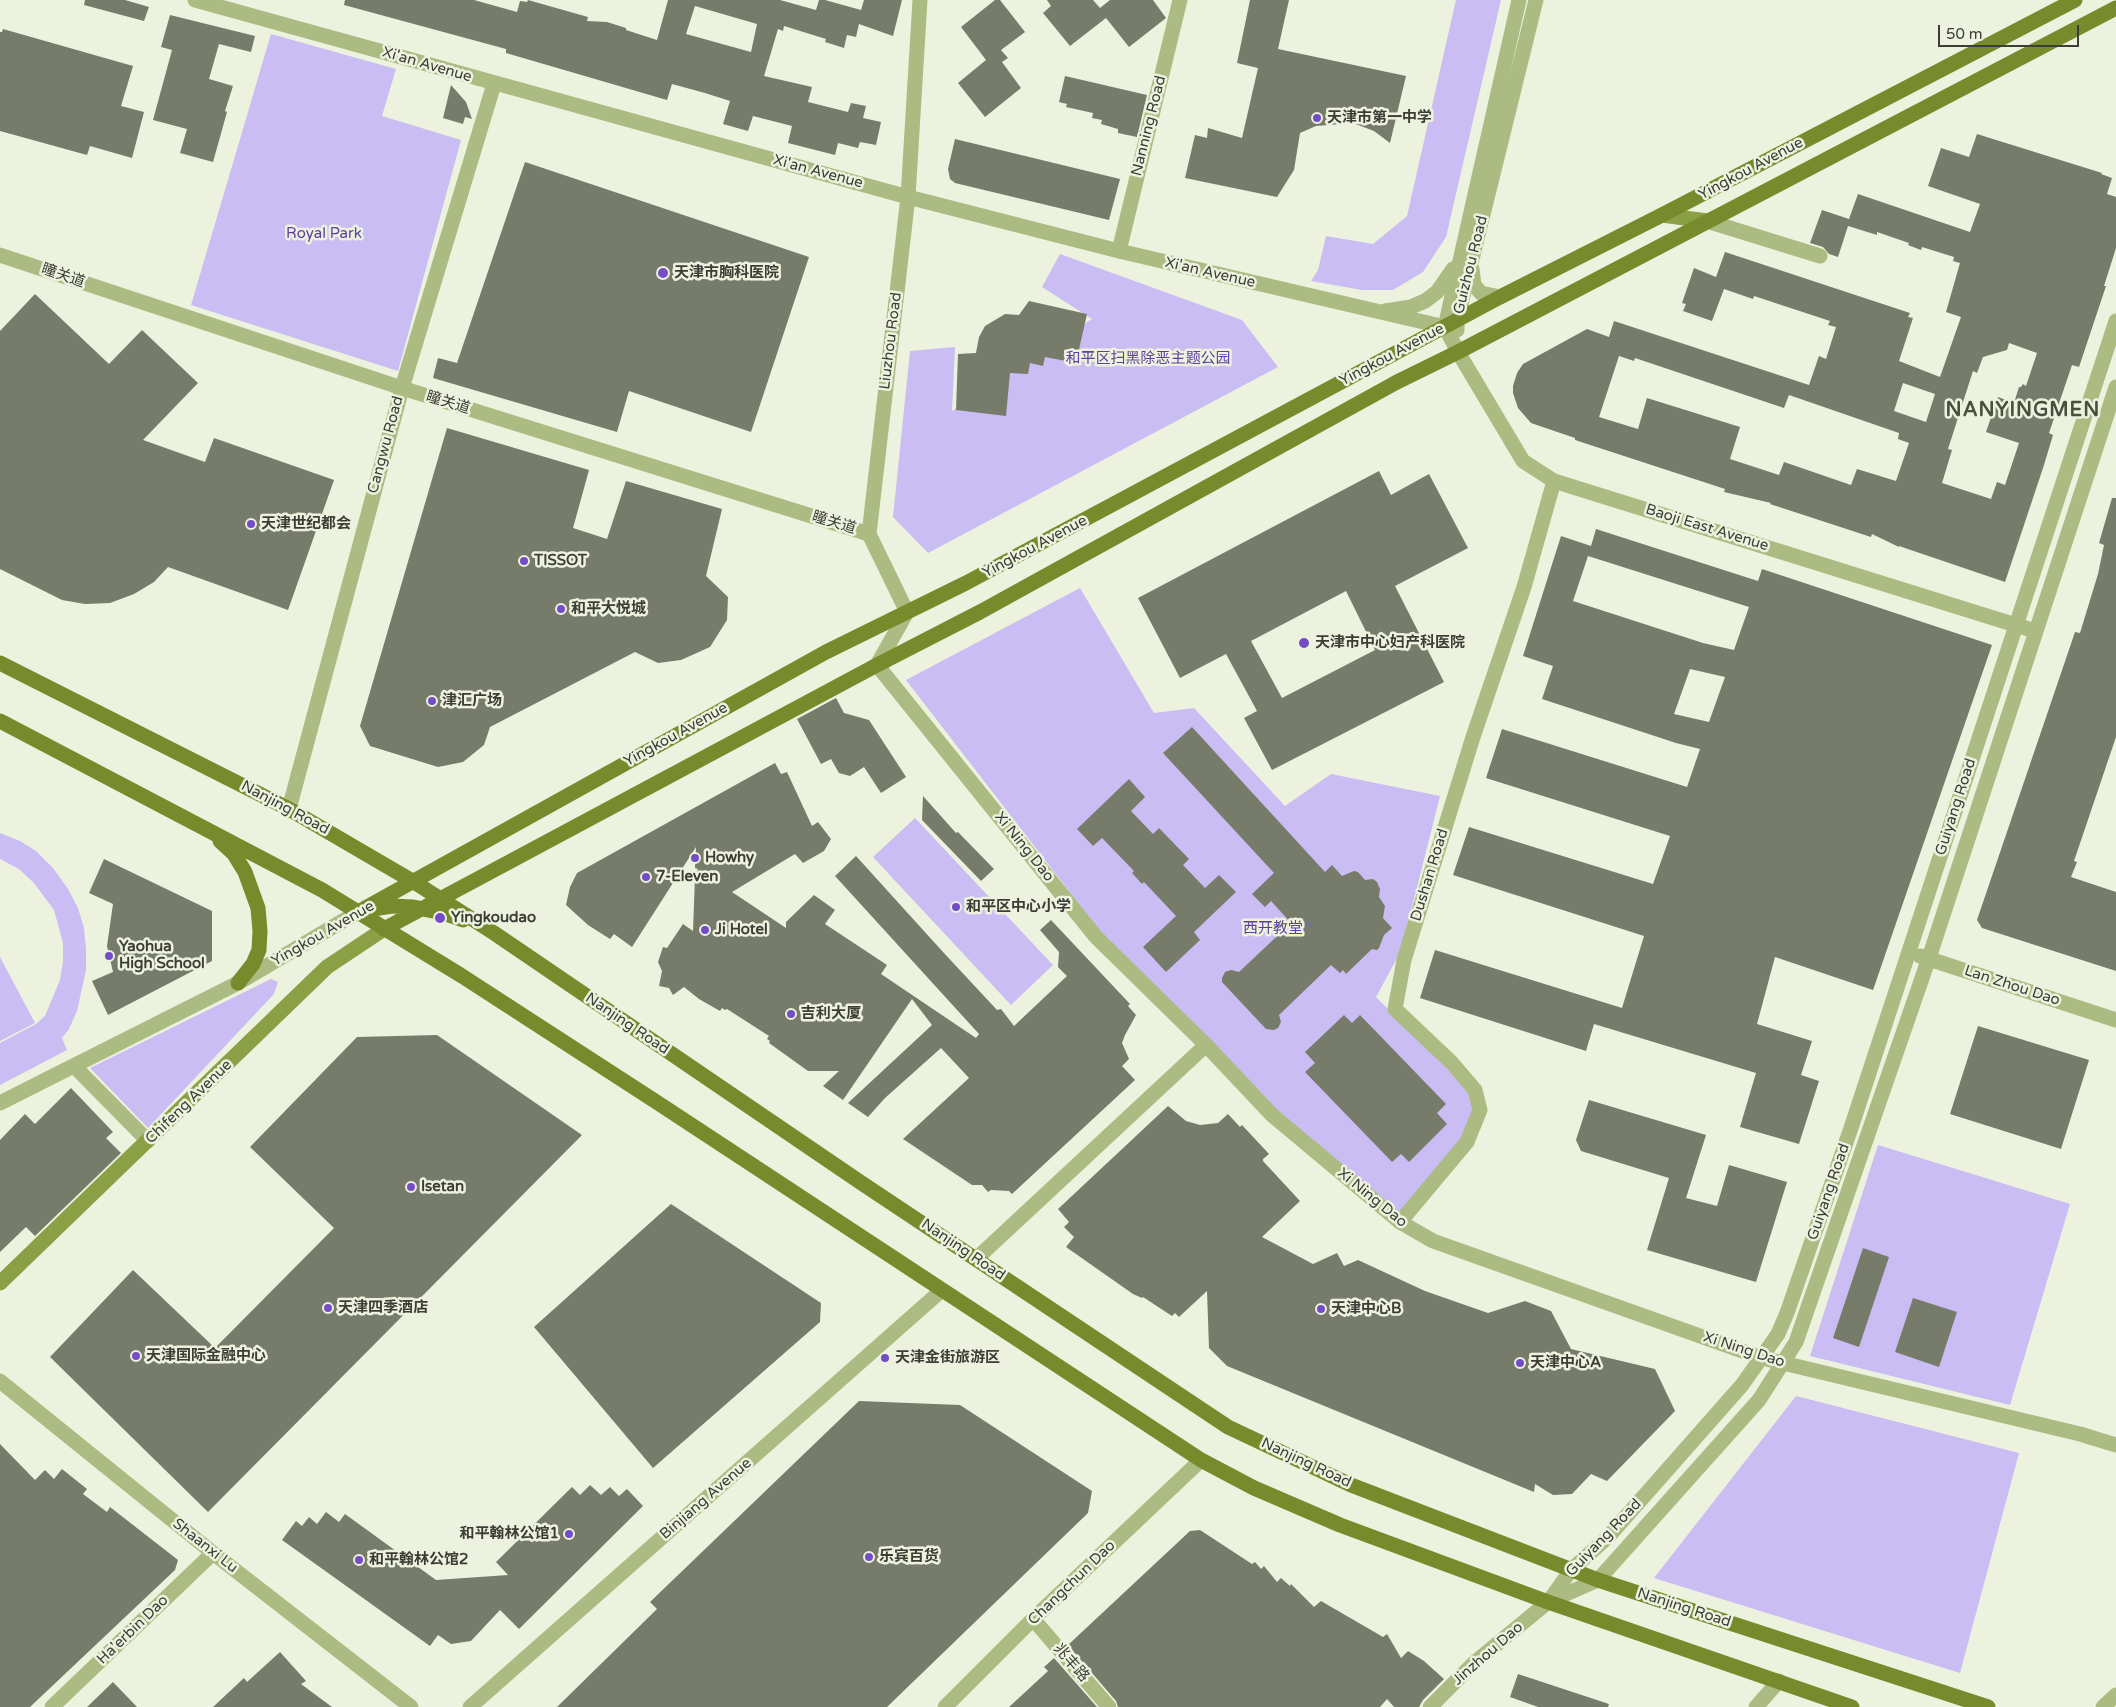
<!DOCTYPE html>
<meta charset="utf-8">
<style>
body{margin:0}
#map{position:relative;width:2116px;height:1707px;overflow:hidden;background:#ecf2de;font-family:"Varela Round",sans-serif}
canvas{display:block}
.scale{position:absolute;left:1938px;top:25px;width:141px;height:22px;box-sizing:border-box;border:2px solid #3c3e36;border-top:0;padding-left:6px;font-size:15px;line-height:18px;white-space:nowrap;color:#3c3e36;-webkit-text-stroke:4px #ecf2de;paint-order:stroke}
</style>
<div id="map">
<canvas width="2116" height="1707"></canvas>
<div class="scale">50 m</div>
</div>
<script>
const context = document.querySelector('canvas').getContext('2d');
context.lineJoin = 'round';
function fillPath(path, color) { context.fillStyle = color; context.fill(path, 'evenodd'); }
const shape = rows => new Path2D(rows.map(r => 'M' + r).join(''));
function strokePath(path, color, width, dash) { context.strokeStyle = color; context.lineWidth = width; context.lineCap = dash ? 'butt' : 'round'; context.setLineDash(dash || []); context.stroke(path); }
function write(font, color, halo, rows, align = 'center') {
  context.font = font + ' "Varela Round","Noto Sans SC",sans-serif'; context.lineWidth = 5; context.setLineDash([]); context.textBaseline = 'middle'; context.strokeStyle = halo; context.fillStyle = color; for (const [text, x, y, turn = 0] of rows) {
    context.save(); context.translate(x, y); context.rotate((+turn || 0) * Math.PI / 180); context.textAlign = isNaN(turn) ? turn : align; if (halo) context.strokeText(text, 0, 0); context.fillText(text, 0, 0); context.restore();
  }
}
const green = shape([
 [1456,0,1501,0,1446,237,1423,272,1393,290,1362,290,1311,281,1318,270,1326,236,1373,244,1407,216],
 [271,34,396,69,382,116,461,140,398,371,191,305],
 [1060,254,1242,320,1278,367,928,553,893,517,910,351,955,347,952,411,1092,319,1042,287],
 [1080,588,1154,713,1194,708,1285,806,1331,774,1440,796,1401,951,1376,997,1472,1093,1476,1111,1464,1141,1399,1215,1275,1109,1102,934,906,680],
 [915,818,1053,965,1011,1005,873,857],
 [0,833,20,841,36,851,53,868,68,889,78,908,84,928,86,949,86,970,77,1011,69,1029,62,1038,67,1050,0,1085,0,1043,36,1024,45,1016,60,980,63,962,63,943,54,910,34,883,19,869,0,859],
 [0,957,35,1023,0,1041],
 [271,979,278,982,274,994,148,1128,90,1068],
 [1878,1145,2070,1204,2010,1405,1810,1356],
 [1796,1396,2019,1453,1960,1673,1654,1578]
]);
const building = shape([
 [85,0,125,0,149,7,144,21,84,5],
 [345,0,474,0,517,12,520,1,527,2,528,0,588,17,587,21,607,22,626,28,626,30,657,40,668,0,780,0,816,10,819,0,825,0,861,10,864,0,902,0,893,36,859,24,856,37,847,35,844,48,825,42,826,39,784,26,783,31,778,29,764,76,812,87,808,102,848,112,851,103,866,106,863,118,881,122,876,145,860,142,858,148,838,143,835,155,788,143,792,126,753,116,748,131,723,124,730,101,705,93,672,84,667,100,506,53,506,49,344,5],
 [695,6,757,24,751,52,686,34],
 [995,0,1000,0,1025,32,1001,50,1008,58,1002,62,1021,88,985,117,958,83,986,60,961,27],
 [1047,0,1093,0,1100,8,1110,0,1153,0,1166,18,1129,47,1106,18,1070,46,1043,13,1051,6],
 [1250,0,1289,0,1278,49,1406,76,1390,143,1374,131,1353,123,1316,126,1300,133,1294,170,1277,197,1185,178,1195,135,1207,138,1208,128,1242,138,1258,68,1237,63],
 [170,15,255,36,251,52,219,44,209,79,233,86,225,111,227,112,213,162,180,153,187,129,153,120,172,50,161,47],
 [3,29,133,66,121,106,144,112,132,158,90,146,87,155,0,131,0,32,2,32],
 [1065,76,1147,95,1137,137,1118,133,1118,129,1101,124,1102,120,1092,118,1093,113,1066,107,1067,104,1059,102],
 [451,85,466,102,472,119,465,117,463,124,443,118],
 [1977,134,2102,173,2101,174,2112,178,2107,194,2116,197,2116,248,2104,286,2106,286,2079,367,2072,365,2049,433,2053,435,2044,465,2005,582,1899,546,1899,547,1872,534,1871,537,1770,504,1771,503,1724,492,1725,489,1575,440,1575,438,1531,423,1518,408,1513,393,1513,386,1517,373,1523,364,1587,329,1609,337,1614,321,1809,385,1819,356,1826,359,1836,327,1828,325,1830,321,1754,296,1753,299,1724,289,1712,321,1683,311,1686,304,1682,303,1694,268,1716,277,1725,252,1910,313,1908,317,1913,318,1899,361,1940,377,1961,317,1946,312,1960,263,1953,261,1954,257,1922,247,1921,250,1908,245,1909,243,1877,232,1877,235,1848,226,1838,257,1829,254,1823,247,1810,243,1822,210,1849,219,1858,194,1970,232,1980,204,1928,186,1941,148,1969,157],
 [2009,343,2037,353,2026,386,2023,384,2021,387,2019,387,2014,403,1998,397,1986,432,2019,443,2005,485,1997,482,1991,499,1942,483,1952,450,1948,449,1973,371,1977,373,1983,357,2007,350],
 [1619,356,1634,361,1635,358,1784,408,1789,395,1899,433,1898,439,1909,443,1896,481,1857,469,1851,485,1784,462,1779,475,1730,459,1740,427,1647,398,1638,429,1599,417],
 [1903,383,1935,394,1926,422,1894,411],
 [955,139,1120,179,1109,220,955,183,950,179,948,169],
 [525,162,809,257,751,432,629,391,617,432,433,378,438,358,457,363],
 [35,294,109,364,142,330,198,383,143,440,205,462,214,438,334,480,288,610,168,567,154,582,134,594,110,603,85,604,62,600,0,569,0,331],
 [1029,301,1087,314,1076,363,1045,357,1043,366,1030,363,1028,374,1010,373,1006,416,956,410,958,354,976,353,979,337,985,326,1005,314,1019,315],
 [447,428,589,470,573,528,607,539,626,481,722,509,706,576,728,597,727,620,710,647,681,660,658,663,635,652,490,727,484,745,463,762,438,767,370,746,360,726],
 [1379,471,1391,495,1429,474,1468,548,1395,586,1444,682,1272,770,1244,718,1257,711,1226,654,1180,678,1138,598],
 [1346,591,1375,650,1282,698,1251,641],
 [2112,498,2116,498,2116,737,2074,861,2077,862,2071,877,2116,892,2116,971,1982,928,1977,920,2075,632,2080,633,2098,574,2104,545,2099,543],
 [1596,529,1758,581,1762,569,1992,645,1873,990,1775,957,1757,1024,1812,1041,1801,1075,1819,1081,1799,1144,1740,1127,1756,1073,1594,1024,1586,1051,1420,998,1435,950,1622,1008,1644,936,1453,875,1469,827,1653,884,1670,836,1486,778,1502,729,1687,787,1700,749,1676,743,1542,699,1553,666,1523,656,1561,536,1591,546],
 [1588,556,1749,607,1734,650,1703,643,1573,601],
 [1690,669,1725,677,1709,722,1674,714],
 [836,698,844,713,869,720,906,777,881,793,864,767,850,776,839,773,831,759,821,764,797,719],
 [1192,727,1325,872,1332,865,1342,876,1354,871,1358,872,1365,880,1373,879,1377,882,1380,889,1379,897,1385,906,1383,918,1392,928,1384,935,1379,948,1377,950,1372,949,1346,974,1343,970,1340,973,1331,965,1279,1015,1281,1022,1278,1028,1274,1030,1266,1029,1222,982,1222,978,1225,972,1231,970,1239,972,1291,923,1271,901,1265,907,1252,894,1274,873,1163,753],
 [775,763,781,774,787,772,812,826,818,822,831,839,824,851,803,863,795,854,732,892,786,928,786,922,814,895,835,910,825,924,887,965,881,974,976,1038,979,1034,835,876,856,856,943,952,997,1010,1001,1009,1014,1026,1067,976,1058,967,1059,952,1040,930,1051,920,1130,1004,1128,1006,1136,1015,1125,1035,1122,1043,1129,1059,1122,1066,1135,1080,1012,1194,1009,1191,991,1190,988,1192,982,1185,972,1185,903,1139,969,1078,941,1048,885,1098,868,1117,848,1103,932,1025,912,999,843,1100,823,1086,839,1071,808,1071,769,1043,770,1041,767,1039,769,1036,727,1009,725,1010,722,1008,720,1011,699,999,684,987,673,995,669,988,659,986,662,971,658,962,663,947,667,948,683,924,693,931,695,876,698,869,695,868,696,847,632,947,614,934,610,939,588,925,566,905,570,887,577,873],
 [1129,779,1145,797,1131,811,1153,834,1159,828,1189,859,1183,865,1205,888,1219,875,1236,892,1194,932,1200,940,1166,972,1143,947,1176,916,1144,882,1142,884,1132,873,1134,871,1102,838,1093,846,1077,829],
 [923,796,956,833,958,832,994,869,981,881,922,820],
 [104,859,212,911,212,961,108,1015,92,981,113,972,107,946,113,904,89,893],
 [1344,1015,1352,1023,1360,1015,1446,1104,1437,1113,1447,1124,1409,1162,1401,1154,1392,1162,1305,1072,1315,1063,1305,1052],
 [1978,1026,2089,1060,2061,1149,1950,1114],
 [437,1035,582,1135,208,1512,50,1357,133,1270,215,1348,334,1228,250,1147,357,1037],
 [71,1088,113,1132,106,1138,121,1153,35,1236,26,1227,0,1252,0,1140,25,1114,35,1124],
 [1589,1100,1706,1135,1686,1198,1717,1206,1729,1165,1787,1182,1756,1282,1647,1250,1669,1178,1581,1151,1576,1140],
 [1168,1106,1186,1121,1200,1125,1218,1123,1228,1114,1240,1127,1242,1125,1269,1154,1263,1159,1263,1161,1300,1201,1262,1237,1313,1264,1337,1253,1344,1266,1358,1260,1425,1291,1488,1313,1525,1301,1551,1311,1571,1349,1655,1369,1675,1411,1607,1481,1591,1474,1572,1494,1553,1495,1535,1484,1534,1492,1227,1366,1209,1348,1207,1291,1179,1317,1175,1313,1172,1316,1143,1297,1142,1298,1133,1294,1066,1247,1074,1237,1064,1227,1069,1222,1058,1209],
 [671,1204,821,1303,820,1322,653,1468,534,1327],
 [1863,1248,1889,1257,1859,1347,1833,1338],
 [1913,1298,1957,1312,1939,1367,1895,1352],
 [859,1401,960,1405,1092,1491,1088,1513,887,1707,557,1707,657,1609,650,1602],
 [0,1444,35,1480,45,1470,54,1479,62,1469,87,1489,83,1494,107,1512,110,1507,178,1560,175,1570,30,1707,0,1707],
 [590,1485,601,1495,610,1487,619,1496,627,1489,643,1506,519,1629,500,1610,471,1641,451,1644,438,1635,430,1646,282,1540,296,1521,302,1526,309,1517,317,1524,326,1512,339,1522,345,1514,436,1580,508,1575,496,1562,572,1487,580,1495],
 [1200,1530,1252,1564,1255,1562,1261,1569,1264,1566,1277,1582,1281,1578,1290,1586,1291,1584,1314,1607,1321,1601,1383,1637,1387,1634,1401,1658,1408,1651,1424,1661,1444,1679,1423,1700,1419,1707,1394,1707,1387,1699,1380,1707,1118,1707,1116,1701,1068,1645,1190,1531],
 [280,1652,306,1681,301,1684,332,1707,213,1707,244,1678,247,1682],
 [1054,1658,1097,1707,1009,1707,1048,1671,1044,1667],
 [1518,1674,1609,1704,1608,1707,1538,1707,1510,1697],
 [113,1682,137,1707,87,1707]
]);
const pedestrian = shape([
 [976,1259,1206,1045],
 [470,1707,942,1290]
]);
const minor = shape([
 [1707,221,1820,256],
 [1119,251,1180,0],
 [0,255,402,388,869,534],
 [1458,352,1523,461,1554,481,2035,631],
 [877,665,1096,937,1206,1045,1272,1115,1400,1222,1433,1241,1762,1358,2080,1434,2116,1445],
 [74,1066,148,1141],
 [1400,1222,1467,1142,1480,1110,1475,1090,1452,1063,1395,1009,1404,960,1473,737,1524,587,1554,481],
 [1033,1619,1109,1707],
 [1756,1707,1779,1681]
]);
const tertiary = shape([
 [195,0,908,197,1119,251,1445,327],
 [1472,269,1474,285,1481,293,1500,297],
 [1385,311,1411,307,1425,301,1437,292,1453,269],
 [1457,330,1457,320,1536,0],
 [1458,352,1445,327,1519,0],
 [877,665,907,612,869,534,908,197,920,0],
 [289,809,402,388,494,84],
 [1920,956,2116,1020],
 [0,1103,238,983,358,912],
 [0,1381,213,1553,411,1707],
 [1549,1601,1571,1570,1608,1537,1742,1385,1778,1334,1787,1313,1852,1125,2116,321],
 [52,1707,213,1553],
 [945,1707,1033,1619,1201,1460],
 [1430,1707,1474,1663,1548,1602,1598,1580,1759,1400,1796,1342,1929,958,2116,387],
 [2103,1707,2116,1695]
]);
const secondary = shape([
 [1662,215,1707,221],
 [0,1283,327,967,384,929]
]);
const primary = shape([
 [0,663,289,809,414,882,494,933,860,1182,1228,1427,1351,1485,1598,1580,1988,1707],
 [0,721,322,890,462,976,658,1103,1201,1460,1254,1488,1340,1525,1548,1602,1852,1707],
 [220,841,234,854,245,872,258,908,260,931,259,950,253,964,238,983],
 [373,909,392,906,412,907,440,912,463,920],
 [358,912,826,652,966,583,1500,297,1662,215,2075,0],
 [384,929,877,665,980,612,1397,382,1458,352,2116,8]
]);
const markers = [
 [1317,118,5,"#744dc6"],
 [663,273,6,"#744dc6"],
 [251,524,5,"#744dc6"],
 [524,561,5,"#744dc6"],
 [561,609,5,"#744dc6"],
 [1304,643,6,"#744dc6"],
 [432,701,5,"#744dc6"],
 [695,858,5,"#744dc6"],
 [646,877,5,"#744dc6"],
 [956,907,5,"#744dc6"],
 [440,918,6,"#744dc6"],
 [705,930,5,"#744dc6"],
 [109,956,5,"#744dc6"],
 [791,1014,5,"#744dc6"],
 [411,1187,5,"#744dc6"],
 [328,1308,5,"#744dc6"],
 [1321,1309,5,"#744dc6"],
 [136,1356,5,"#744dc6"],
 [885,1358,5,"#744dc6"],
 [1520,1363,5,"#744dc6"],
 [569,1534,5,"#744dc6"],
 [869,1557,5,"#744dc6"],
 [359,1560,5,"#744dc6"]
];
const streetNames = [
 ["Xi'an Avenue",427,65,16],
 ["Nanning Road",1149,126,-76],
 ["Yingkou Avenue",1751,169,-28],
 ["Xi'an Avenue",818,172,15],
 ["Guizhou Road",1471,265,-76],
 ["Xi'an Avenue",1210,273,13],
 ["瞳关道",63,276,19],
 ["Liuzhou Road",891,341,-83],
 ["Yingkou Avenue",1392,355,-28],
 ["瞳关道",448,403,17],
 ["Cangwu Road",386,445,-75],
 ["瞳关道",834,523,17],
 ["Baoji East Avenue",1707,528,17],
 ["Yingkou Avenue",1035,547,-28],
 ["Yingkou Avenue",676,735,-29],
 ["Guiyang Road",1956,807,-72],
 ["Nanjing Road",285,808,28],
 ["Xi Ning Dao",1024,847,51],
 ["Dushan Road",1430,875,-73],
 ["Yingkou Avenue",323,934,-30],
 ["Lan Zhou Dao",2012,986,18],
 ["Nanjing Road",627,1024,34],
 ["Chifeng Avenue",189,1102,-44],
 ["Guiyang Road",1829,1192,-71],
 ["Xi Ning Dao",1372,1198,39],
 ["Nanjing Road",963,1250,34],
 ["Xi Ning Dao",1744,1350,18],
 ["Nanjing Road",1306,1463,25],
 ["Binjiang Avenue",706,1499,-41],
 ["Guiyang Road",1604,1538,-46],
 ["Shaanxi Lu",205,1546,38],
 ["Changchun Dao",1072,1583,-44],
 ["Nanjing Road",1684,1608,18],
 ["Ha'erbin Dao",133,1630,-44],
 ["Jinzhou Dao",1488,1654,-41],
 ["兆丰路",1071,1663,49]
];
const poiNames = [
 ["天津市第一中学",1327,118],
 ["天津市胸科医院",674,273],
 ["天津世纪都会",261,524],
 ["TISSOT",534,561],
 ["和平大悦城",571,609],
 ["天津市中心妇产科医院",1315,643],
 ["津汇广场",442,701],
 ["Howhy",705,858],
 ["7-Eleven",656,877],
 ["和平区中心小学",966,907],
 ["Yingkoudao",451,918],
 ["Ji Hotel",715,930],
 ["Yaohua",119,947],
 ["High School",119,964],
 ["吉利大厦",801,1014],
 ["Isetan",421,1187],
 ["天津四季酒店",338,1308],
 ["天津中心B",1331,1309],
 ["天津国际金融中心",146,1356],
 ["天津金街旅游区",895,1358],
 ["天津中心A",1530,1363],
 ["和平翰林公馆1",559,1534,"right"],
 ["乐宾百货",879,1557],
 ["和平翰林公馆2",369,1560]
];
const parkNames = [
 ["Royal Park",324,234],
 ["和平区扫黑除恶主题公园",1148,359],
 ["西开教堂",1273,929]
];
const districtNames = [
 ["NANYINGMEN",2023,411]
];
fillPath(green, '#c9bdf4');
fillPath(building, '#777c6a');
strokePath(pedestrian, '#abbb81', 15);
strokePath(minor, '#abbb81', 15);
strokePath(tertiary, '#abbb81', 15);
strokePath(secondary, '#8ba044', 15);
strokePath(primary, '#778b2c', 15);
for (const [x, y, r, color] of markers) { const dot = new Path2D(); dot.arc(x, y, r, 0, 2 * Math.PI); context.fillStyle = color; context.fill(dot); strokePath(dot, '#ecf2de', 2); }
write('15px', '#3c3e36', '#ecf2de', streetNames);
write('bold 15px', '#3c3e36', '#ecf2de', poiNames, 'left');
write('15px', '#5d3f9e', '#ecf2de', parkNames);
context.letterSpacing = '1px';
write('bold 20px', '#494e3d', '#ecf2de', districtNames);
context.letterSpacing = '0px';
</script>
